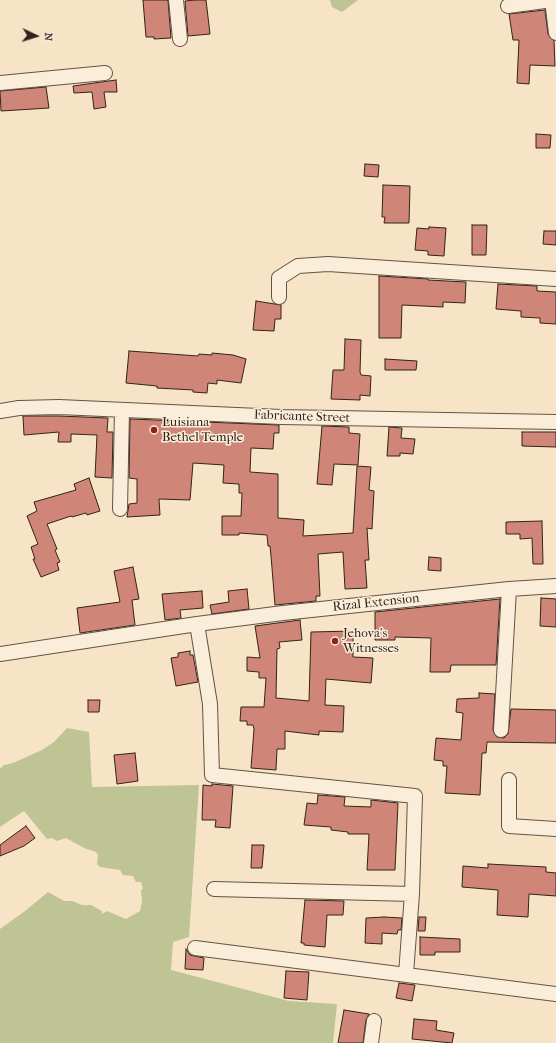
<!DOCTYPE html>
<style>
body{margin:0}
#map{position:relative;width:556px;height:1043px;overflow:hidden;background:#f7e4c6;font-family:"IM FELL French Canon",serif}
canvas{display:block}
.north{position:absolute;left:16px;top:16px;width:40px;height:40px;-webkit-text-stroke:3px #faedda;paint-order:stroke;rotate:94deg;font-size:11px;font-weight:700;line-height:16px;text-align:center;color:#32231a}
.north::after{content:'';display:block;margin:auto;width:14px;height:18px;background:#32231a;clip-path:polygon(50% 0,100% 100%,50% 72%,0 100%)}
</style>
<div id="map">
<canvas width="556" height="1043"></canvas>
<div class="north">N</div>
</div>
<script>
const context = document.querySelector('canvas').getContext('2d');
context.lineJoin = 'round';
function fillPath(path, color) { context.fillStyle = color; context.fill(path, 'evenodd'); }
const shape = rows => new Path2D(rows.map(r => 'M' + r).join(''));
function strokePath(path, color, width, dash) { context.strokeStyle = color; context.lineWidth = width; context.lineCap = dash ? 'butt' : 'round'; context.setLineDash(dash || []); context.stroke(path); }
function write(font, color, halo, rows, align = 'center') {
  context.font = font + ' "IM FELL French Canon",serif'; context.lineWidth = 3; context.setLineDash([]); context.textBaseline = 'middle'; context.strokeStyle = halo; context.fillStyle = color; for (const [text, x, y, turn = 0] of rows) {
    context.save(); context.translate(x, y); context.rotate((+turn || 0) * Math.PI / 180); context.textAlign = isNaN(turn) ? turn : align; if (halo) context.strokeText(text, 0, 0); context.fillText(text, 0, 0); context.restore();
  }
}
const green = shape([
 [330,0,358,0,342,12,332,7],
 [67,728,89,732,92,787,199,785,189,937,173,942,171,970,289,1001,337,1004,333,1043,0,1043,0,929,25,911,48,892,64,901,72,901,82,905,91,905,102,911,102,914,107,911,126,919,140,911,142,902,141,890,143,889,141,882,136,882,133,876,123,875,120,870,100,867,97,864,98,855,96,852,84,848,66,838,57,841,52,838,47,839,24,811,0,827,0,769,4,765,13,763,42,750,54,742]
]);
const building = shape([
 [143,0,168,0,171,38,154,39,154,37,146,37,143,0],
 [195,0,206,0,210,34,188,36,185,1,195,0],
 [545,10,548,34,554,41,555,66,530,65,529,84,517,83,519,40,513,40,509,14,545,10],
 [116,80,117,92,104,92,106,107,94,109,92,92,74,93,73,86,116,80],
 [46,87,49,108,1,111,0,91,46,87],
 [536,134,551,135,550,148,536,148,536,134],
 [365,164,379,165,378,177,364,176,365,164],
 [383,185,410,186,409,223,384,223,385,217,382,217,383,185],
 [472,225,487,225,486,255,472,255,472,225],
 [429,227,446,228,444,256,428,255,428,251,415,250,417,228,429,229,429,227],
 [544,231,556,231,556,245,543,244,544,231],
 [379,276,428,279,428,280,466,282,465,303,443,302,443,307,402,305,401,338,379,338,379,276],
 [498,284,537,286,537,291,556,292,556,324,540,323,540,318,521,317,521,311,496,309,498,284],
 [256,301,281,305,281,319,275,319,274,331,253,330,256,301],
 [345,339,361,340,360,372,361,375,371,376,370,396,360,395,360,400,331,399,333,370,344,370,345,339],
 [129,351,198,356,199,354,212,355,212,353,233,355,246,359,241,383,217,380,217,384,208,383,207,393,193,392,193,390,157,388,157,386,126,383,129,351],
 [385,359,417,361,416,370,385,370,385,359],
 [23,416,59,416,108,418,107,432,113,432,112,478,95,477,97,435,71,434,71,442,58,442,59,432,24,435,23,416],
 [130,419,279,425,279,433,274,433,273,449,251,448,250,472,278,474,278,518,304,520,303,536,353,533,357,466,371,467,369,490,374,491,372,529,367,528,369,560,365,560,367,588,345,589,343,552,318,554,320,596,316,596,316,601,275,605,271,556,270,546,268,546,267,535,239,533,239,535,222,535,222,516,241,516,242,493,239,493,239,484,223,483,224,465,193,463,190,500,159,499,160,515,127,517,129,504,137,503,137,479,129,478,130,419],
 [322,426,349,427,349,433,360,434,358,465,334,464,332,485,317,484,322,426],
 [389,427,402,428,401,438,415,439,413,454,400,453,400,456,387,456,389,427],
 [522,432,556,432,556,447,522,446,522,432],
 [89,478,100,511,87,515,86,513,72,517,71,516,47,524,57,549,55,550,60,562,57,563,59,570,41,577,33,559,35,559,31,547,38,544,27,516,37,511,34,502,76,490,74,484,89,478],
 [542,521,543,564,533,564,532,538,520,539,520,534,506,534,506,522,542,521],
 [429,557,441,558,441,571,428,570,429,557],
 [133,567,139,599,132,600,135,625,80,633,77,608,120,602,114,571,133,567],
 [247,589,249,609,212,614,210,605,229,602,228,591,247,589],
 [202,591,203,608,180,610,181,618,165,620,162,594,202,591],
 [541,598,556,599,556,627,540,626,541,598],
 [500,599,496,665,451,665,450,672,430,672,431,638,395,637,395,640,375,640,375,612,500,599],
 [300,620,302,640,279,642,280,648,277,649,276,698,309,701,311,632,353,631,353,657,373,658,371,683,326,679,325,705,344,706,343,732,319,731,319,735,285,731,285,749,277,749,276,770,251,768,254,729,253,725,247,725,247,721,240,721,241,707,264,707,266,678,259,678,259,672,247,671,247,657,260,658,255,626,300,620],
 [190,651,190,655,193,655,198,682,176,686,171,658,178,657,178,653,190,651],
 [479,693,495,694,493,730,497,737,504,738,508,734,511,709,556,710,556,743,487,742,486,753,482,753,480,795,445,793,447,766,443,766,443,761,434,760,436,738,461,740,463,713,456,712,457,699,479,698,479,693],
 [88,700,100,700,99,712,88,712,88,700],
 [135,753,138,781,117,784,114,755,135,753],
 [212,784,233,786,230,828,215,827,216,820,202,820,203,785,212,786,212,784],
 [318,795,345,797,344,806,371,807,371,800,398,803,395,870,367,870,369,834,348,834,348,832,331,830,331,827,304,825,307,803,317,804,318,795],
 [26,826,35,838,24,846,0,856,0,845,26,826],
 [252,845,264,845,262,868,251,868,252,845],
 [488,864,546,867,546,872,556,873,556,896,529,894,528,917,497,915,498,890,462,887,463,866,488,868,488,864],
 [305,900,344,901,343,915,327,915,325,947,304,945,304,943,301,943,305,900],
 [384,917,402,918,401,930,398,930,397,934,382,933,382,944,365,943,366,918,384,917],
 [419,917,426,917,425,931,418,931,419,917],
 [420,937,460,939,460,952,435,952,435,955,420,955,420,937],
 [186,949,190,955,204,958,203,970,185,969,186,949],
 [286,971,309,972,307,1000,284,998,286,971],
 [399,983,415,985,412,1001,396,998,399,983],
 [344,1010,369,1014,366,1020,363,1043,338,1043,344,1010],
 [414,1019,437,1021,436,1030,454,1033,452,1043,412,1039,414,1019]
]);
const minor = shape([
 [176,0,180,39],
 [552,0,556,33],
 [508,6,552,0],
 [0,83,105,73],
 [279,297,279,278,298,266,328,264,556,279],
 [0,411,19,408,59,407,281,417,556,422],
 [120,509,122,410],
 [197,624,210,704,212,775,415,796,412,894,406,974],
 [0,654,197,624,283,613,509,589,556,586],
 [501,730,509,589],
 [509,780,509,826,556,829],
 [214,889,412,894],
 [195,948,556,994],
 [371,1043,374,1021]
]);
const markers = [
 [154,430,4,"#8f2418"],
 [335,641,4,"#8f2418"]
];
const streetNames = [
 ["Fabricante Street",302,417,2],
 ["Rizal Extension",376,603,-6]
];
const poiNames = [
 ["Luisiana",162,423],
 ["Bethel Temple",162,438],
 ["Jehova's",343,634],
 ["Witnesses",343,649]
];
fillPath(green, '#bec494');
fillPath(building, '#cf8577');
strokePath(building, '#32231a', 1);
strokePath(minor, '#635345', 16);
strokePath(minor, '#faedda', 14);
for (const [x, y, r, color] of markers) { const dot = new Path2D(); dot.arc(x, y, r, 0, 2 * Math.PI); context.fillStyle = color; context.fill(dot); strokePath(dot, '#faedda', 1.5); }
write('13px', '#32231a', '#faedda', streetNames);
write('13px', '#32231a', '#faedda', poiNames, 'left');
</script>
